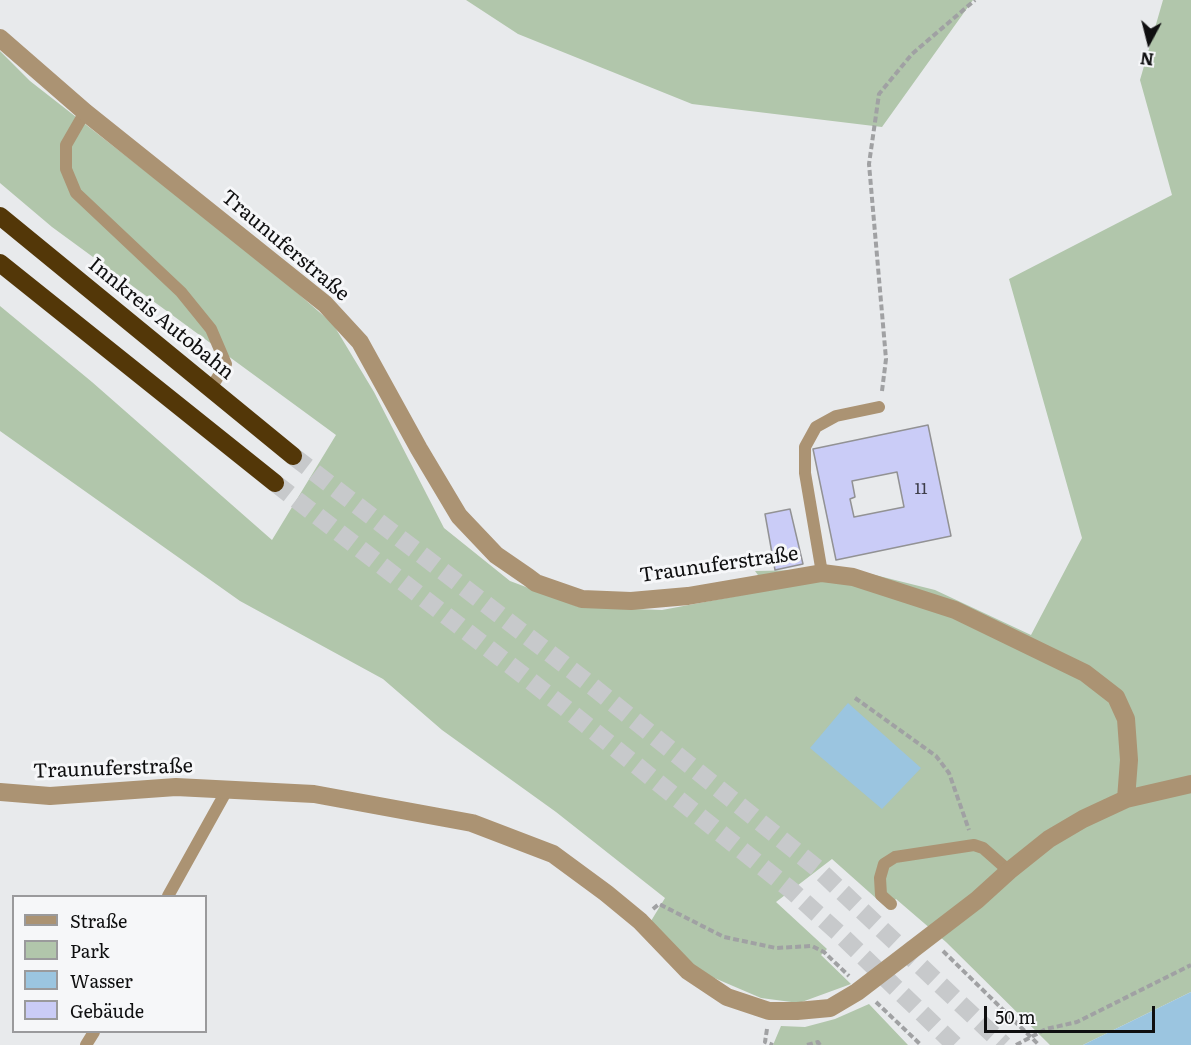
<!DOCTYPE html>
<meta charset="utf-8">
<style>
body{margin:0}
#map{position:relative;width:1191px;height:1045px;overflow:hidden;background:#e8eaec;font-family:Literata,serif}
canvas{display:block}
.legend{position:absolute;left:12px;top:895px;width:195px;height:138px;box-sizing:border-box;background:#f6f7f9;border:2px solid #9a9a9c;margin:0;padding:8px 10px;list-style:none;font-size:18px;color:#0f0f10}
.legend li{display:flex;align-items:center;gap:12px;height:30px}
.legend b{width:30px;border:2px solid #9a9a9c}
.north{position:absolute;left:1119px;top:12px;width:60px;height:60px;-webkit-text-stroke:4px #f6f7f9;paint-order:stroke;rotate:187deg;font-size:16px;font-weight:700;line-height:24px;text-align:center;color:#0f0f10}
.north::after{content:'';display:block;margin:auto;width:21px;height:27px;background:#0f0f10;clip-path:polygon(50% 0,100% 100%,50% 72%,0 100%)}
.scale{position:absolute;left:984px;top:1006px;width:171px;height:27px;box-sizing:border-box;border:3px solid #0f0f10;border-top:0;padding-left:8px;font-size:18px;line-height:21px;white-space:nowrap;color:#0f0f10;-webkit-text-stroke:4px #f6f7f9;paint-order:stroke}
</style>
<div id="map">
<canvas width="1191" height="1045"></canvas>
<ul class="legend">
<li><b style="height:8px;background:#ab9373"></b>Straße</li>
<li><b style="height:16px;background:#b1c6ab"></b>Park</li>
<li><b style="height:16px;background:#9bc5e0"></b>Wasser</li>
<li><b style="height:16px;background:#caccf7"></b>Gebäude</li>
</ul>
<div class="north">N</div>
<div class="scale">50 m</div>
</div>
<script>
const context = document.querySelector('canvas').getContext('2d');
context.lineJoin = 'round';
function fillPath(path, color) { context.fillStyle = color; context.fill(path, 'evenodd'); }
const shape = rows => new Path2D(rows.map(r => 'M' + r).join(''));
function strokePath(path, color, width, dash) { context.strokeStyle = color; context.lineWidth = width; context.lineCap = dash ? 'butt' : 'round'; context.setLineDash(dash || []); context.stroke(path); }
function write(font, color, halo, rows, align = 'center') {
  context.font = font + ' Literata,serif'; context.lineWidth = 6; context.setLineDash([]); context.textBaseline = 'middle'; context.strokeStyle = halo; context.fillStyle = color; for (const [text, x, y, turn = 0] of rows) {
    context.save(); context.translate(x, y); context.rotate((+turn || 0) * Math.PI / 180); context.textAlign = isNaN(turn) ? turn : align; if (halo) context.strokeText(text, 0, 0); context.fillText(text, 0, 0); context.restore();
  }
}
const green = shape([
 [466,0,973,0,882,127,692,104,518,34],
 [1163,0,1191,0,1191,992,1083,1045,1050,1045,946,942,896,899,887,908,832,859,776,902,827,949,821,955,851,984,799,1003,761,998,698,971,651,921,665,898,556,812,442,730,383,679,240,601,0,431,0,306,92,382,272,540,336,435,52,227,0,183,0,51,30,81,263,263,333,324,374,392,444,528,510,581,579,607,662,610,769,590,755,571,851,569,935,590,1031,635,1082,538,1009,279,1172,195,1140,80],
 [869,1004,908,1045,773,1045,781,1026,805,1027,835,1019]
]);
const water = shape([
 [848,703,921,768,882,809,810,748],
 [1191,992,1191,1045,1083,1045]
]);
const building = shape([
 [928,425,951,536,836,560,813,449,928,425],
 [897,472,904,507,854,517,850,499,855,497,852,481,897,472],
 [790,509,803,564,775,570,765,514,790,509]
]);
const highwayTunnel = shape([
 [293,456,587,682,818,869,1004,1045],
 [275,483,564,707,791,890,844,938,955,1045]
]);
const path = shape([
 [882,391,886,359,869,164,879,94,912,54,975,0],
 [855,698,936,756,949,773,969,830],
 [653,909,659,904,724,937,776,948,812,946,824,952,849,976],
 [943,951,1039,1045],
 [876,1002,921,1045],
 [767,1029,765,1042,773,1045],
 [807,1045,818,1042,820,1045],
 [1016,1045,1046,1029,1077,1022,1191,965]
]);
const lane = shape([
 [85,112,66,145,66,169,76,193,181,292,211,329,226,364,211,388],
 [822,573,805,473,805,447,816,427,836,416,879,407],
 [168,896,227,790],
 [891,904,881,895,880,878,884,864,895,857,974,845,983,848,1009,871],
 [86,1045,94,1032]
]);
const street = shape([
 [0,38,85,112,325,304,360,342,419,449,459,516,496,555,528,577,536,583,582,599,631,601,688,596,822,573,853,577,955,610,1085,673,1116,697,1126,719,1129,760,1126,799],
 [0,792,50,796,176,787,314,794,472,823,553,854,606,893,640,921,688,971,727,997,769,1011,797,1011,830,1008,857,992,977,900,1009,871,1049,839,1083,819,1126,799,1191,784]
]);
const highway = shape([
 [0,216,293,456],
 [0,263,275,483]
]);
const numberNames = [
 ["11",921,489]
];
const streetNames = [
 ["Traunuferstraße",285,246,40],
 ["Innkreis Autobahn",161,319,39],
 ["Traunuferstraße",719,565,-8],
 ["Traunuferstraße",113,769,-2]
];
fillPath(green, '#b1c6ab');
fillPath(water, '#9bc5e0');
fillPath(building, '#caccf7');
strokePath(building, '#929294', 1.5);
strokePath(highwayTunnel, '#c7c9cb', 18, [18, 9]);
strokePath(path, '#a0a1a3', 4, [6, 3]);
strokePath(lane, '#ab9373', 12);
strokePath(street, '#ab9373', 18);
strokePath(highway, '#533708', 18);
write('16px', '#3e3e4a', null, numberNames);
write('20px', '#0f0f10', '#f6f7f9', streetNames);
</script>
